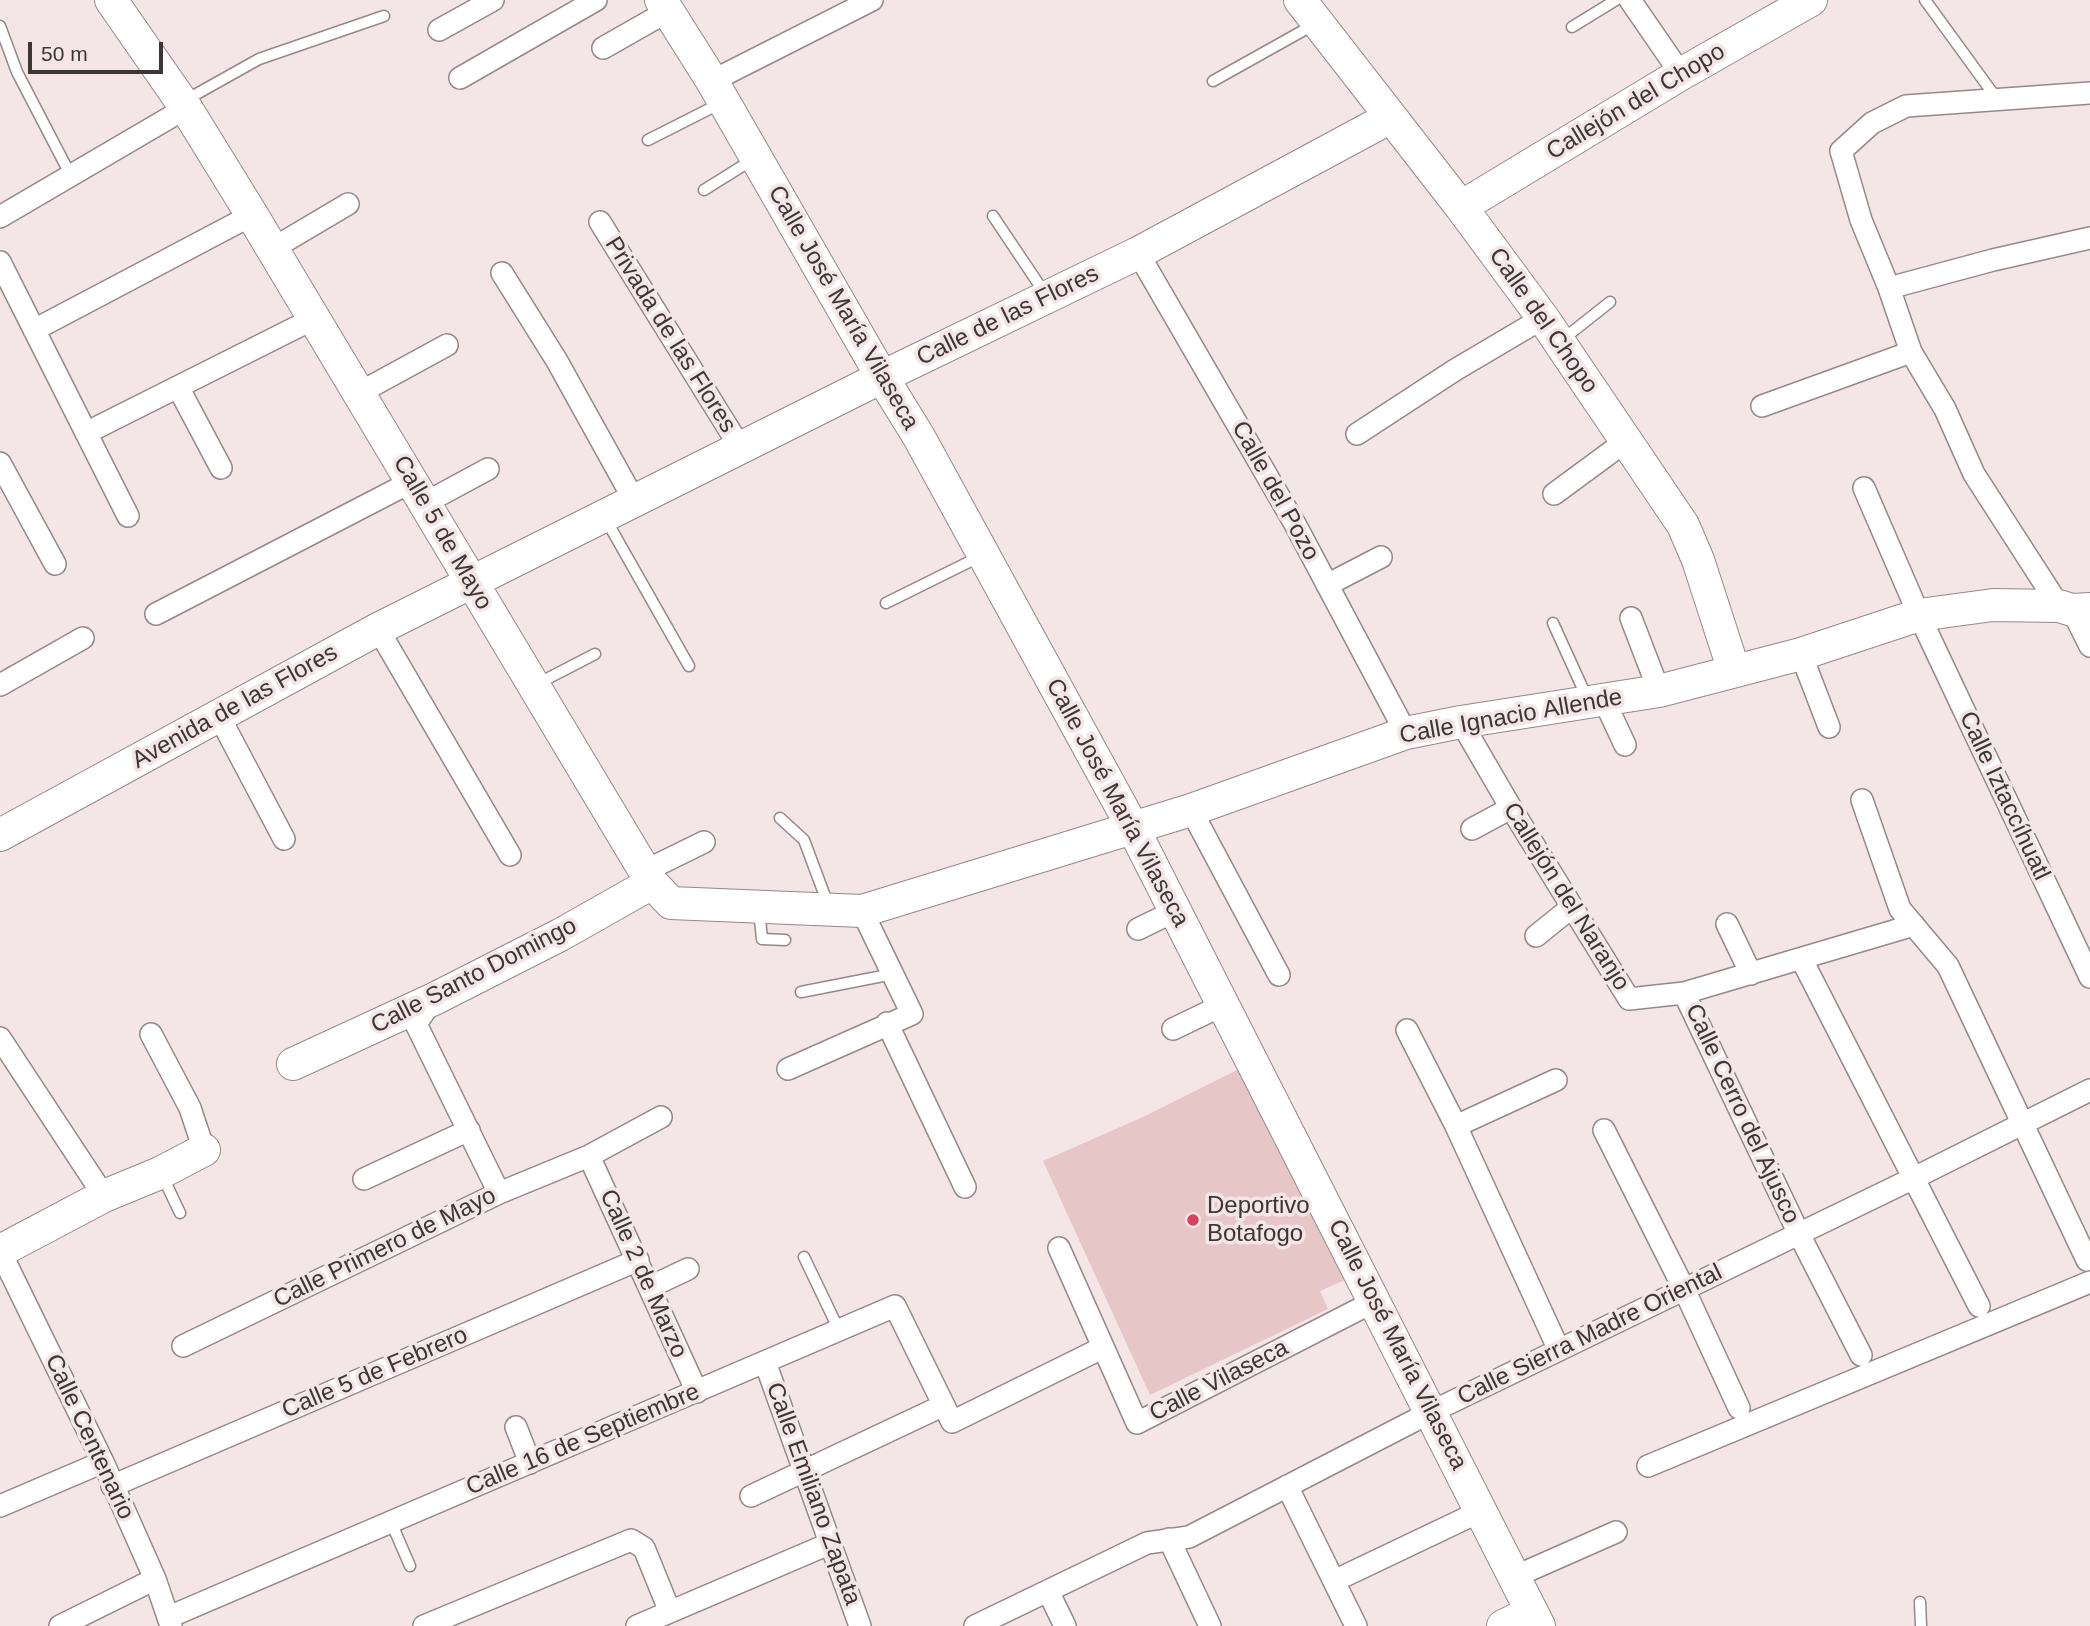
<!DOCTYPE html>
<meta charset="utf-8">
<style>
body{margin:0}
#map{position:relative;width:2090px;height:1626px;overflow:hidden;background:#f4e5e6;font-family:Arial,sans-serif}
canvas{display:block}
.scale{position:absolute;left:28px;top:42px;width:135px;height:32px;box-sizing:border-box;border:4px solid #3c3636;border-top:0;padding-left:9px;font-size:21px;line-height:24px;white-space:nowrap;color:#3c3636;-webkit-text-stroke:5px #f4e5e6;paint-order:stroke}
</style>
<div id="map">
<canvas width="2090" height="1626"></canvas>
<div class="scale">50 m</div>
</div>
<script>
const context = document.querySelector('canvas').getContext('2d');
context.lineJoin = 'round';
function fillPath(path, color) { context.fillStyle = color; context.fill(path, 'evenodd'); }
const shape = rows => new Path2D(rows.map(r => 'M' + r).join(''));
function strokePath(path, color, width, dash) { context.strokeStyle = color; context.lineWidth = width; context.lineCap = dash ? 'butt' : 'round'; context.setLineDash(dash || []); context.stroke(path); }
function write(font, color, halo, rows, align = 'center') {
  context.font = font + ' Arial,sans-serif'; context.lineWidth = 7; context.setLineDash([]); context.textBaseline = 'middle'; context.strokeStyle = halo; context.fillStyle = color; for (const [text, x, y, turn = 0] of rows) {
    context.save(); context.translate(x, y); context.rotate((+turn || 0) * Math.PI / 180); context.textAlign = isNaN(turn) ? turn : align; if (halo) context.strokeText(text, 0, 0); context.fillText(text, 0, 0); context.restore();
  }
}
const green = shape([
 [1239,1069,1347,1279,1320,1291,1328,1309,1150,1395,1043,1161,1143,1117]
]);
const lane = shape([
 [1925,0,1997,99],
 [0,26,17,72,71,176],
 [1572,27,1616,0],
 [1213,81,1315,24],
 [184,101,259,59,384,16],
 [648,140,721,103],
 [704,190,752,160],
 [993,216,1046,295],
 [1562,340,1610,302],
 [605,518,689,666],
 [886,603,981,556],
 [1553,623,1588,700],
 [535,685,595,654],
 [780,818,804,840,829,907],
 [759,910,762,939,785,940],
 [801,992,893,974],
 [162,1175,180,1213],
 [804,1257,839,1330],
 [391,1522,410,1566],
 [1920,1602,1921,1626]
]);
const street = shape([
 [1630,0,1681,74],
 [439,30,493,0],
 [603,48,668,11],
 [460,78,596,0],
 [712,81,872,0],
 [0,217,186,108],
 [600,222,740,447],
 [272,249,348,204],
 [1138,253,1295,524,1406,733],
 [0,262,128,516],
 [502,273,557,361,634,500],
 [1889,288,1993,260,2090,238],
 [34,330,252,215],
 [178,387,221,468],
 [359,393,447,345],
 [1762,406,1911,352],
 [86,433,313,319],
 [1357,434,1455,370,1543,318],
 [0,463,55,564],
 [1864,488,1919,615,2090,977],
 [1554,494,1626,441],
 [425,503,488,469],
 [1327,585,1381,557],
 [2059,606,1974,474,1945,409,1911,352,1889,288,1861,220,1841,151,1872,123,1906,106,2090,93],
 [2072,610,2090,646],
 [156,614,413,481],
 [1631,618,1659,691],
 [378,629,510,855],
 [1801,654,1829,727],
 [0,685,83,638],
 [1604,700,1625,745],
 [219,716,284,839],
 [1461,722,1511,808,1629,999,1684,993,1914,925],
 [1862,800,1900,909,1948,966,2087,1260],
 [1191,810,1279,975],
 [1472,829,1511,808],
 [645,871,704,842],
 [1727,924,1751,974],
 [1138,929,1175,911],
 [1536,936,1572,907],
 [1802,960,1979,1306],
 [1684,993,1799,1234,1861,1355],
 [431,1002,416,1024,499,1193],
 [887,1023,965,1187],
 [1173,1029,1223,1005],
 [1407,1030,1456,1126,1559,1350],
 [151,1034,190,1108,204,1150],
 [0,1038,104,1196],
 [788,1069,912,1014,862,911],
 [1456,1126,1556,1080],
 [1604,1130,1684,1289,1739,1408],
 [589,1156,697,1392],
 [364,1179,469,1130],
 [1059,1248,1137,1423,1375,1301],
 [0,1251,103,1462,155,1579,171,1626],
 [650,1287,688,1269],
 [183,1346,499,1193,589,1156,661,1117],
 [765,1362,860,1626],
 [516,1427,530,1463],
 [1648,1466,2090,1282],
 [112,1486,638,1260],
 [1287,1486,1356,1626],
 [751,1496,942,1406],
 [0,1506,103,1462],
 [1169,1539,1210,1626],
 [1514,1577,1616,1532],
 [1334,1581,1481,1511],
 [1048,1591,1065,1626],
 [169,1617,895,1306,952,1422,1102,1348],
 [60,1626,155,1579],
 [424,1626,631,1540,644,1548,670,1612],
 [637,1626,831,1543],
 [975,1626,1147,1543,1189,1537,1431,1412,1914,1178,2090,1090]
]);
const secondary = shape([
 [111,0,186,108,252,215,652,883,671,903,862,911,1191,810,1406,733,1461,722,1659,691,1801,654,1919,615,1993,605,2059,606,2072,610,2090,609],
 [661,0,712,81,882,377,919,437,1133,828,1539,1626],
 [1300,0,1461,207,1543,318,1683,525,1698,560,1734,671],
 [1461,207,1681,74,1811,0],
 [0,835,378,629,882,377,1138,253,1391,117],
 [293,1064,434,999,560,935,652,883],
 [0,1251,104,1196,160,1173,204,1150],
 [1503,1626,1532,1612]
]);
const markers = [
 [1193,1220,7,"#d3435d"]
];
const streetNames = [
 ["Callejón del Chopo",1636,102,-31],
 ["Calle José María Vilaseca",843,308,60],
 ["Calle de las Flores",1008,316,-26],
 ["Calle del Chopo",1543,321,55],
 ["Privada de las Flores",670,335,58],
 ["Calle del Pozo",1275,491,61],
 ["Calle 5 de Mayo",442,533,60],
 ["Avenida de las Flores",235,707,-29],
 ["Calle Ignacio Allende",1511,717,-10],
 ["Calle Iztaccíhuatl",2004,796,65],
 ["Calle José María Vilaseca",1117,803,62],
 ["Callejón del Naranjo",1566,897,58],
 ["Calle Santo Domingo",474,976,-27],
 ["Calle Cerro del Ajusco",1742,1114,65],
 ["Calle Primero de Mayo",385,1248,-26],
 ["Calle 2 de Marzo",643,1274,66],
 ["Calle Sierra Madre Oriental",1590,1335,-26],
 ["Calle José María Vilaseca",1397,1345,63],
 ["Calle 5 de Febrero",375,1373,-23],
 ["Calle Vilaseca",1219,1381,-27],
 ["Calle Centenario",89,1437,65],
 ["Calle 16 de Septiembre",583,1440,-23],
 ["Calle Emiliano Zapata",813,1494,70]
];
const poiNames = [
 ["Deportivo",1207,1206],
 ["Botafogo",1207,1234]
];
fillPath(green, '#e7c6c8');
strokePath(lane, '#958889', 13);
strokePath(street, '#958889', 24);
strokePath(secondary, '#958889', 34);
strokePath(lane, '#fff', 10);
strokePath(street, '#fff', 21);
strokePath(secondary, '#fff', 32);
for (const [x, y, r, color] of markers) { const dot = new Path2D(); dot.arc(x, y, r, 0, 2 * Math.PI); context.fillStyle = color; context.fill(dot); strokePath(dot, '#f4e5e6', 2.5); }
write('24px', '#3c3636', '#f4e5e6', streetNames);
write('24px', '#3c3636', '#f4e5e6', poiNames, 'left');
</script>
